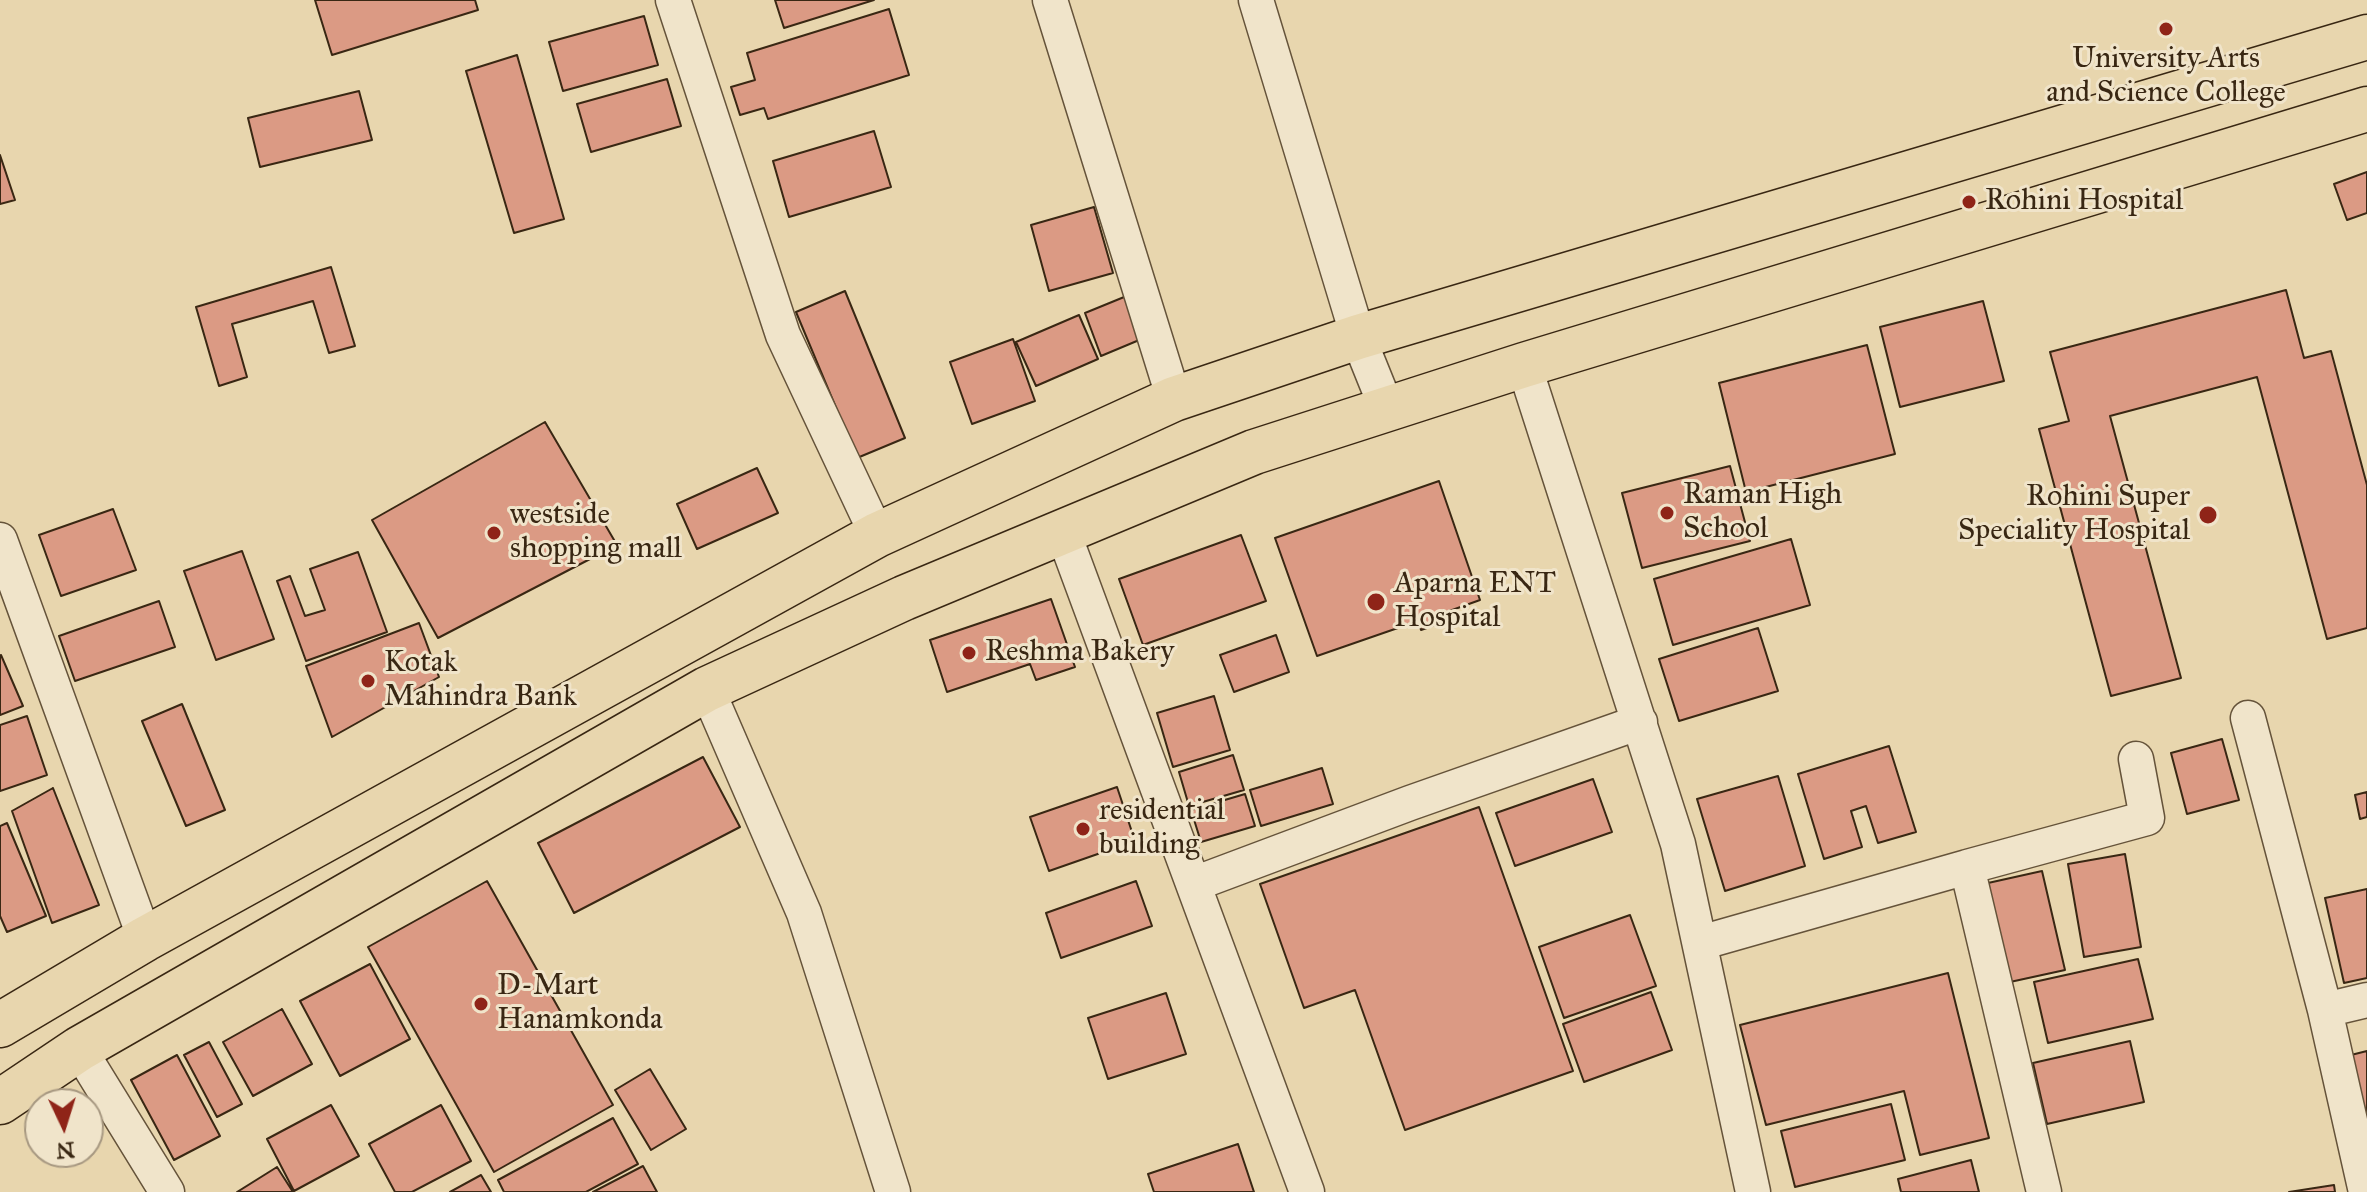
<!DOCTYPE html>
<style>
body{margin:0}
#map{position:relative;width:2367px;height:1192px;overflow:hidden;background:#e8d6ae;font-family:"IM FELL Great Primer",serif}
canvas{display:block}
.north{position:absolute;left:24px;top:1088px;width:80px;height:80px;box-sizing:border-box;background:#f0e4ca;border:2px solid #a79881;border-radius:50%;rotate:176deg;font-size:22px;font-weight:700;line-height:32px;text-align:center;color:#392713}
.north::after{content:'';display:block;margin:auto;width:28px;height:36px;background:#8f2418;clip-path:polygon(50% 0,100% 100%,50% 72%,0 100%)}
</style>
<div id="map">
<canvas width="2367" height="1192"></canvas>
<div class="north">N</div>
</div>
<script>
const context = document.querySelector('canvas').getContext('2d');
context.lineJoin = 'round';
function fillPath(path, color) { context.fillStyle = color; context.fill(path, 'evenodd'); }
const shape = rows => new Path2D(rows.map(r => 'M' + r).join(''));
function strokePath(path, color, width, dash) { context.strokeStyle = color; context.lineWidth = width; context.lineCap = dash ? 'butt' : 'round'; context.setLineDash(dash || []); context.stroke(path); }
function write(font, color, halo, rows, align = 'center') {
  context.font = font + ' "IM FELL Great Primer",serif'; context.lineWidth = 6; context.setLineDash([]); context.textBaseline = 'middle'; context.strokeStyle = halo; context.fillStyle = color; for (const [text, x, y, turn = 0] of rows) {
    context.save(); context.translate(x, y); context.rotate((+turn || 0) * Math.PI / 180); context.textAlign = isNaN(turn) ? turn : align; if (halo) context.strokeText(text, 0, 0); context.fillText(text, 0, 0); context.restore();
  }
}
const building = shape([
 [315,0,475,0,478,10,332,55,315,0],
 [775,0,874,0,784,28,775,0],
 [889,9,909,75,768,119,764,108,740,115,731,87,755,80,747,53,889,9],
 [644,16,658,65,563,91,549,42,644,16],
 [517,55,564,219,514,233,466,71,517,55],
 [667,79,681,126,591,152,577,104,667,79],
 [359,91,372,140,260,167,248,118,359,91],
 [874,131,891,187,789,217,773,161,874,131],
 [0,155,15,200,0,204,0,155],
 [2367,172,2367,213,2347,220,2334,184,2367,172],
 [1094,207,1113,273,1049,291,1031,225,1094,207],
 [331,267,355,346,329,353,313,301,232,324,247,377,219,386,196,307,331,267],
 [2286,290,2304,358,2331,351,2367,485,2367,628,2327,639,2257,377,2110,416,2181,678,2111,696,2039,429,2069,421,2050,352,2286,290],
 [845,291,905,438,857,458,796,312,845,291],
 [1129,295,1144,338,1101,356,1085,313,1129,295],
 [1983,301,2004,381,1900,407,1880,327,1983,301],
 [1079,315,1098,359,1036,386,1016,342,1079,315],
 [1013,339,1035,401,972,424,950,362,1013,339],
 [1867,345,1895,454,1746,492,1719,383,1867,345],
 [545,422,617,545,438,638,372,520,545,422],
 [1730,466,1750,541,1642,568,1622,493,1730,466],
 [757,468,778,513,697,549,677,504,757,468],
 [1439,481,1480,600,1441,614,1444,622,1421,630,1418,621,1317,656,1275,538,1439,481],
 [113,509,136,570,61,596,39,535,113,509],
 [1241,535,1266,601,1143,645,1119,579,1241,535],
 [1791,539,1810,605,1673,645,1654,579,1791,539],
 [242,551,274,639,216,660,184,571,242,551],
 [358,552,387,632,306,661,277,581,290,576,305,616,325,610,310,569,358,552],
 [1051,599,1075,667,1036,680,1030,664,947,692,930,640,1051,599],
 [159,601,175,647,75,681,59,636,159,601],
 [419,623,439,677,332,737,306,666,419,623],
 [1758,628,1778,691,1679,721,1659,659,1758,628],
 [1276,635,1289,672,1234,692,1220,655,1276,635],
 [1,655,23,706,0,715,0,656,1,655],
 [1214,696,1230,750,1173,767,1157,713,1214,696],
 [182,704,225,810,186,826,142,721,182,704],
 [27,716,47,775,0,791,0,725,27,716],
 [2222,739,2239,800,2187,814,2171,753,2222,739],
 [1889,746,1916,832,1878,843,1866,806,1851,811,1862,847,1824,859,1798,774,1889,746],
 [1233,755,1244,790,1189,806,1179,772,1233,755],
 [703,757,740,827,574,913,538,843,703,757],
 [1322,768,1333,804,1261,826,1250,790,1322,768],
 [1778,776,1805,866,1725,891,1697,799,1778,776],
 [1593,779,1612,832,1515,866,1496,813,1593,779],
 [1117,787,1135,841,1049,871,1030,817,1117,787],
 [53,788,99,905,52,923,12,811,53,788],
 [2367,792,2367,817,2360,819,2355,795,2367,792],
 [1245,794,1255,826,1201,842,1191,810,1245,794],
 [1479,807,1573,1071,1405,1130,1355,990,1304,1008,1260,884,1479,807],
 [7,823,46,916,7,932,0,916,0,826,7,823],
 [2125,854,2141,947,2084,957,2068,864,2125,854],
 [2042,871,2065,970,2010,982,1988,883,2042,871],
 [487,881,613,1105,494,1172,368,947,487,881],
 [1136,881,1152,926,1061,958,1046,913,1136,881],
 [2367,889,2367,978,2344,983,2325,898,2367,889],
 [1630,915,1656,986,1564,1018,1539,947,1630,915],
 [2138,959,2153,1019,2048,1043,2034,982,2138,959],
 [370,964,410,1039,340,1076,300,1001,370,964],
 [1948,973,1989,1138,1920,1155,1904,1091,1766,1125,1740,1025,1948,973],
 [1651,992,1672,1050,1584,1082,1563,1024,1651,992],
 [1166,993,1186,1054,1108,1079,1088,1018,1166,993],
 [282,1009,312,1064,253,1096,223,1042,282,1009],
 [2130,1041,2144,1102,2047,1124,2033,1063,2130,1041],
 [209,1042,242,1104,217,1117,184,1055,209,1042],
 [2367,1051,2367,1118,2351,1055,2367,1051],
 [177,1055,220,1136,174,1160,131,1080,177,1055],
 [650,1069,686,1129,651,1150,615,1090,650,1069],
 [1891,1104,1905,1160,1795,1187,1781,1131,1891,1104],
 [331,1105,359,1156,294,1191,267,1139,331,1105],
 [441,1105,471,1161,412,1192,395,1192,369,1144,441,1105],
 [613,1118,638,1164,586,1192,504,1192,498,1180,613,1118],
 [1238,1144,1254,1192,1154,1192,1148,1174,1238,1144],
 [1971,1160,1979,1192,1901,1192,1898,1179,1971,1160],
 [643,1166,657,1192,593,1192,643,1166],
 [277,1167,293,1192,237,1192,277,1167],
 [481,1175,491,1192,450,1192,481,1175],
 [2334,1185,2335,1192,2289,1192,2334,1185]
]);
const minor = shape([
 [673,0,783,335,877,535],
 [1050,0,1174,399],
 [1256,0,1358,337,1387,409],
 [1524,365,1678,844,1753,1192],
 [1063,532,1307,1192],
 [0,540,145,939],
 [707,689,804,913,893,1192],
 [2248,718,2325,1010,2366,1192],
 [1967,867,2147,818,2136,759],
 [1194,884,1410,803,1640,722],
 [1700,943,1967,867,2044,1192],
 [2325,1010,2367,1000],
 [79,1049,167,1192]
]);
const primary = shape([
 [0,1025,145,939,877,535,1174,399,1358,337,2367,37],
 [0,1102,79,1049,707,689,904,598,1254,452,1524,365,2367,109]
]);
const markers = [
 [2166,29,8,"#8f2418"],
 [1969,202,8,"#8f2418"],
 [1667,513,8,"#8f2418"],
 [2208,515,10,"#8f2418"],
 [494,533,8,"#8f2418"],
 [1376,602,10,"#8f2418"],
 [969,653,8,"#8f2418"],
 [368,681,8,"#8f2418"],
 [1083,829,8,"#8f2418"],
 [481,1004,8,"#8f2418"]
];
const poiNames = [
 ["University Arts",2166,60,"center"],
 ["and Science College",2166,94,"center"],
 ["Rohini Hospital",1985,202],
 ["Raman High",1683,496],
 ["School",1683,530],
 ["Rohini Super",2190,498,"right"],
 ["Speciality Hospital",2190,532,"right"],
 ["westside",510,516],
 ["shopping mall",510,550],
 ["Aparna ENT",1394,585],
 ["Hospital",1394,619],
 ["Reshma Bakery",985,653],
 ["Kotak",384,664],
 ["Mahindra Bank",384,698],
 ["residential",1099,812],
 ["building",1099,846],
 ["D-Mart",497,987],
 ["Hanamkonda",497,1021]
];
fillPath(building, '#db9a84');
strokePath(building, '#392713', 2);
strokePath(minor, '#65533a', 37);
strokePath(primary, '#392713', 47);
strokePath(minor, '#f0e4ca', 34);
strokePath(primary, '#e8d6ae', 44);
for (const [x, y, r, color] of markers) { const dot = new Path2D(); dot.arc(x, y, r, 0, 2 * Math.PI); context.fillStyle = color; context.fill(dot); strokePath(dot, '#f0e4ca', 3); }
write('30px', '#392713', '#f0e4ca', poiNames, 'left');
</script>
